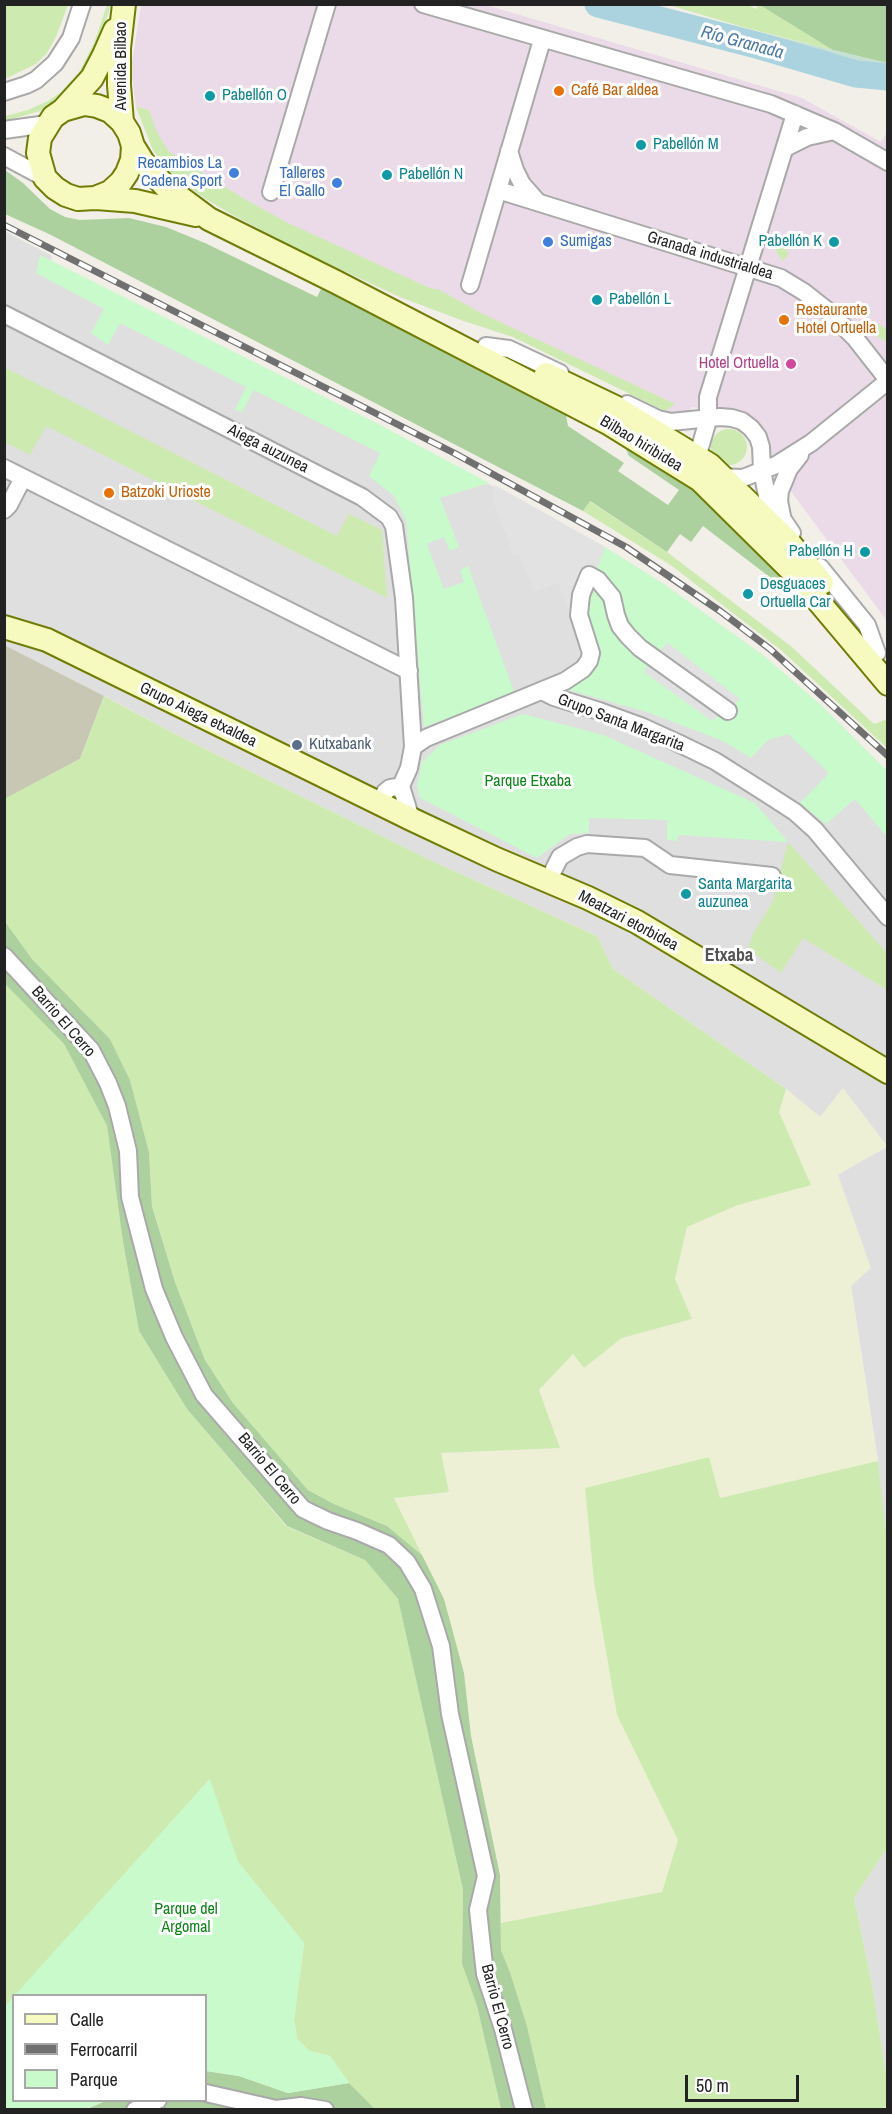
<!DOCTYPE html>
<meta charset="utf-8">
<style>
body{margin:0}
#map{position:relative;width:892px;height:2114px;overflow:hidden;background:#f2efe9;font-family:"Archivo Narrow",sans-serif}
canvas{display:block}
.frame{position:absolute;inset:0;border:6px solid #222;pointer-events:none}
.legend{position:absolute;left:12px;top:1994px;width:195px;height:108px;box-sizing:border-box;background:#fff;border:2px solid #a7a7a7;margin:0;padding:8px 10px;list-style:none;font-size:18px;color:#222}
.legend li{display:flex;align-items:center;gap:12px;height:30px}
.legend b{width:30px;border:2px solid #a7a7a7}
.scale{position:absolute;left:685px;top:2075px;width:114px;height:27px;box-sizing:border-box;border:3px solid #222;border-top:0;padding-left:8px;font-size:18px;line-height:21px;white-space:nowrap;color:#222;-webkit-text-stroke:4px #fff;paint-order:stroke}
</style>
<div id="map">
<canvas width="892" height="2114"></canvas>
<div class="frame"></div>
<ul class="legend">
<li><b style="height:8px;background:#f7fabf"></b>Calle</li>
<li><b style="height:8px;background:#707070"></b>Ferrocarril</li>
<li><b style="height:16px;background:#c8facc"></b>Parque</li>
</ul>
<div class="scale">50 m</div>
</div>
<script>
const context = document.querySelector('canvas').getContext('2d');
context.lineJoin = 'round';
function fillPath(path, color) { context.fillStyle = color; context.fill(path, 'evenodd'); }
const shape = rows => new Path2D(rows.map(r => 'M' + r).join(''));
function strokePath(path, color, width, dash) { context.strokeStyle = color; context.lineWidth = width; context.lineCap = dash ? 'butt' : 'round'; context.setLineDash(dash || []); context.stroke(path); }
function write(font, color, halo, rows, align = 'center') {
  context.font = font + ' "Archivo Narrow",sans-serif'; context.lineWidth = 6; context.setLineDash([]); context.textBaseline = 'middle'; context.strokeStyle = halo; context.fillStyle = color; for (const [text, x, y, turn = 0] of rows) {
    context.save(); context.translate(x, y); context.rotate((+turn || 0) * Math.PI / 180); context.textAlign = isNaN(turn) ? turn : align; if (halo) context.strokeText(text, 0, 0); context.fillText(text, 0, 0); context.restore();
  }
}
const residential = shape([
 [4,231,52,256,51,261,376,423,605,547,665,585,764,656,823,707,887,771,887,1146,843,1089,820,1117,786,1089,613,969,597,936,430,860,181,737,105,696,5,799],
 [887,1147,887,1550,878,1461,851,1286,838,1174],
 [887,1848,887,2080,872,1984,854,1898]
]);
const industrial = shape([
 [141,5,486,5,802,98,881,142,887,132,887,621,767,459,765,443,716,412,692,407,686,414,678,416,513,337,461,320,400,297,303,252,233,215,204,198,169,172,153,150,136,107,131,69]
]);
const construction = shape([
 [4,645,104,696,80,759,5,799]
]);
const farmland = shape([
 [843,1088,887,1146,838,1175,871,1268,851,1286,878,1461,720,1498,709,1457,585,1488,594,1582,617,1715,678,1839,662,1892,501,1923,500,1875,471,1736,464,1673,394,1498,449,1492,441,1453,560,1448,539,1390,573,1354,584,1368,622,1338,692,1319,675,1279,687,1227,738,1205,779,1112,786,1089,820,1117]
]);
const grass = shape([
 [5,4,68,5,56,37,47,53,36,64,5,79],
 [107,5,111,5,98,45,88,66,64,95,40,111,5,121,5,116,28,110,48,101,61,92,79,72,94,43],
 [669,5,748,5,756,9,758,5,774,5,838,45,833,50,746,28],
 [136,107,149,110,156,130,168,151,243,198,286,222,432,289,438,289,481,313,675,404,665,411,513,337,461,320,400,297,303,252,233,215,204,198,169,172,153,150],
 [775,232,789,254,783,261,778,255,770,235],
 [876,322,887,330,887,342,879,338,869,329],
 [4,367,337,536,349,514,382,530,387,598,46,426,30,455,5,442],
 '711 447a18 18 0 1 1 36 0a18 18 0 1 1-36 0Z',
 [589,501,667,552,792,647,874,724,887,719,887,748,782,651,672,566,583,511],
 [104,696,181,737,430,860,597,936,613,969,786,1089,779,1112,811,1185,738,1205,687,1227,675,1279,692,1319,622,1338,584,1368,573,1354,539,1390,560,1448,441,1453,449,1492,394,1498,422,1555,387,1526,334,1504,308,1490,233,1403,205,1360,175,1282,152,1205,149,1152,130,1080,110,1039,32,959,6,923,4,799,80,759],
 [788,842,887,953,887,990,803,938,781,973,748,949,753,934,773,901],
 [5,984,64,1044,107,1126,123,1242,139,1331,187,1409,286,1526,365,1560,398,1599,463,1890,462,1964,477,2006,501,2109,375,2109,349,2083,330,2056,309,2051,297,2039,294,2020,304,1943,238,1862,209,1780,5,2007],
 [709,1457,720,1498,878,1461,888,1550,887,1848,854,1898,872,1984,887,2080,887,2105,883,2110,546,2109,527,2026,510,1972,501,1950,501,1923,662,1892,678,1840,617,1715,594,1582,585,1488]
]);
const forest = shape([
 [760,5,887,5,887,63,833,50],
 [5,170,23,183,50,209,65,217,80,220,129,218,166,227,205,243,317,297,327,277,563,400,568,426,624,463,618,471,668,505,679,490,629,456,624,444,675,474,706,500,787,580,780,585,703,526,691,542,680,534,667,552,590,501,583,511,51,235,5,214],
 [4,918,6,923,32,959,110,1039,130,1080,149,1152,152,1206,175,1282,205,1360,233,1403,308,1490,334,1504,387,1526,422,1555,444,1599,464,1673,471,1736,500,1875,501,1950,510,1972,527,2026,546,2109,501,2109,477,2006,462,1964,463,1890,398,1599,365,1560,287,1526,187,1409,139,1331,123,1242,107,1126,64,1044,5,984],
 [206,2071,239,2076,288,2093,349,2083,375,2109,85,2110,105,2101,206,2100]
]);
const wetland = shape([
 [594,5,647,5,887,63,887,89,735,50]
]);
const park = shape([
 [40,255,376,423,489,483,440,498,459,547,450,551,444,537,427,544,444,589,464,582,460,570,468,566,515,694,424,727,406,520,394,496,369,476,380,453,254,390,242,412,235,410,246,387,120,323,108,345,91,333,104,309,36,273],
 [605,547,665,585,764,656,823,707,887,771,887,837,855,799,826,824,800,803,829,773,788,734,768,740,751,758,723,741,647,712,569,690,586,678,598,659,596,642,585,608,589,590],
 [523,714,603,735,755,803,788,842,678,835,677,841,667,840,667,820,589,818,589,833,570,834,537,858,420,798,417,786,422,762,440,745],
 [210,1779,238,1862,304,1943,294,2020,297,2039,310,2051,330,2056,349,2083,288,2093,239,2076,206,2071,206,1996,15,1995],
 [13,1997,14,2100,105,2101,85,2109,5,2109,5,2007]
]);
const parking = shape([
 [495,485,605,547,589,590,572,618,558,583,534,592,519,554,514,556,492,499],
 [668,643,740,699,712,721,644,672,653,657]
]);
const river = shape([
 [598,4,760,46,856,74,888,77]
]);
const street = shape([
 [423,4,771,104,834,131,888,162],
 [4,92,26,85,36,80,55,63,71,38,82,4],
 [4,130,47,124],
 [785,148,807,137,834,131],
 [509,151,515,170,522,184,537,201],
 [4,156,45,178],
 [498,190,781,278,804,292,828,311,855,338,888,380],
 [271,192,327,4],
 [470,285,542,40],
 [4,314,362,497,389,517,394,526,404,598,413,747,409,768,401,786],
 [486,346,509,349,560,373],
 [627,404,658,419,671,422,720,417,732,418,742,421,751,428,758,437,761,447,762,470,767,496,792,533],
 [704,466,699,451,708,420,708,397,795,114],
 [4,468,409,671],
 [717,477,743,478,776,465,811,443,888,381],
 [4,510,9,505,23,478],
 [782,516,779,501,780,491,789,469,800,455],
 [820,567,867,625,877,653],
 [542,691,554,697,599,711,643,727,678,743,715,761,764,792,795,812,815,830,888,917],
 [413,747,426,738,565,681,583,669,589,661,591,653,579,615,581,595,589,575,598,580,612,597,616,615,620,626,628,636,640,648,728,711],
 [384,805,383,798,385,792,390,788,401,786,411,819],
 [548,881,560,857,577,847,587,844,645,848,670,865,772,876],
 [4,956,91,1050,108,1083,117,1106,128,1151,130,1197,154,1289,174,1337,204,1395,303,1509,328,1521,357,1531,389,1545,407,1562,423,1589,441,1646,450,1714,486,1876,478,1910,485,1974,503,2029,524,2110],
 [206,2093,276,2109,301,2106,325,2110],
 [135,2110,158,2100]
]);
const secondary = shape([
 [63,110,92,78,104,55,115,30],
 [122,122,110,111,97,106,84,104,63,110,53,117,40,138,38,153,45,178,55,188,66,195,78,199,95,198,110,192,121,182,127,173,132,160,133,146,129,133,122,122,119,85,119,48,124,4],
 [133,146,143,162,166,187,209,219,336,282,608,423,700,480,798,577,888,684],
 [96,198,135,201,196,215],
 [546,374,615,407,710,465,787,540,822,583],
 [4,627,47,640,411,819,496,859,588,898,637,922,888,1072]
]);
const rail = shape([
 [4,225,454,453,626,547,720,611,770,649,888,756]
]);
const markers = [
 [559,91,6,"#e8710a"],
 [210,96,6,"#0f9aa8"],
 [641,145,6,"#0f9aa8"],
 [234,173,6,"#3f7fe0"],
 [387,175,6,"#0f9aa8"],
 [337,183,6,"#3f7fe0"],
 [548,242,6,"#3f7fe0"],
 [834,242,6,"#0f9aa8"],
 [597,300,6,"#0f9aa8"],
 [784,320,6,"#e8710a"],
 [791,364,6,"#d1479c"],
 [109,493,6,"#e8710a"],
 [865,552,6,"#0f9aa8"],
 [748,594,6,"#0f9aa8"],
 [297,745,6,"#5c6f8a"],
 [686,894,6,"#0f9aa8"]
];
const streetNames = [
 ["Avenida Bilbao",122,66,-90],
 ["Granada industrialdea",710,256,17],
 ["Bilbao hiribidea",641,444,31],
 ["Aiega auzunea",268,449,27],
 ["Grupo Aiega etxaldea",198,715,26],
 ["Grupo Santa Margarita",621,723,21],
 ["Meatzari etorbidea",628,921,28],
 ["Barrio El Cerro",63,1022,49],
 ["Barrio El Cerro",269,1469,50],
 ["Barrio El Cerro",497,2007,75]
];
const foodNames = [
 ["Café Bar aldea",571,91],
 ["Restaurante",796,311],
 ["Hotel Ortuella",796,329],
 ["Batzoki Urioste",121,493]
];
const cultureNames = [
 ["Pabellón O",222,96],
 ["Pabellón M",653,145],
 ["Pabellón N",399,175],
 ["Pabellón K",822,242,"right"],
 ["Pabellón L",609,300],
 ["Pabellón H",853,552,"right"],
 ["Desguaces",760,585],
 ["Ortuella Car",760,603],
 ["Santa Margarita",698,885],
 ["auzunea",698,903]
];
const shopNames = [
 ["Recambios La",222,164],
 ["Cadena Sport",222,182],
 ["Talleres",325,174],
 ["El Gallo",325,192],
 ["Sumigas",560,242,"left"]
];
const hotelNames = [
 ["Hotel Ortuella",779,364]
];
const serviceNames = [
 ["Kutxabank",309,745]
];
const parkNames = [
 ["Parque Etxaba",528,782],
 ["Parque del",186,1910],
 ["Argomal",186,1928]
];
const waterNames = [
 ["Río Granada",742,43,15]
];
const neighbourhoodNames = [
 ["Etxaba",729,956]
];
fillPath(residential, '#e0dfdf');
fillPath(industrial, '#ebdbe8');
fillPath(construction, '#c7c7b4');
fillPath(farmland, '#eef0d5');
fillPath(grass, '#cdebb0');
fillPath(forest, '#add19e');
fillPath(wetland, '#c6e0d4');
fillPath(park, '#c8facc');
fillPath(parking, '#e2e2e2');
strokePath(river, '#aad3df', 27);
strokePath(street, '#a9a9a9', 20);
strokePath(secondary, '#707d05', 26);
strokePath(street, '#fff', 16);
strokePath(secondary, '#f7fabf', 22);
strokePath(rail, '#707070', 7);
strokePath(rail, '#fff', 4.5, [14]);
for (const [x, y, r, color] of markers) { const dot = new Path2D(); dot.arc(x, y, r, 0, 2 * Math.PI); context.fillStyle = color; context.fill(dot); strokePath(dot, '#fff', 2); }
write('16px', '#222', '#fff', streetNames);
write('16px', '#c56008', '#fff', foodNames, 'left');
write('16px', '#0d838f', '#fff', cultureNames, 'left');
write('16px', '#366cbe', '#fff', shopNames, 'right');
write('16px', '#b23c85', '#fff', hotelNames, 'right');
write('16px', '#4e5e75', '#fff', serviceNames, 'left');
write('16px', '#0c8416', '#fff', parkNames);
write('italic 18px', '#4a7aab', '#fff', waterNames);
write('bold 18px', '#555', '#fff', neighbourhoodNames);
</script>
